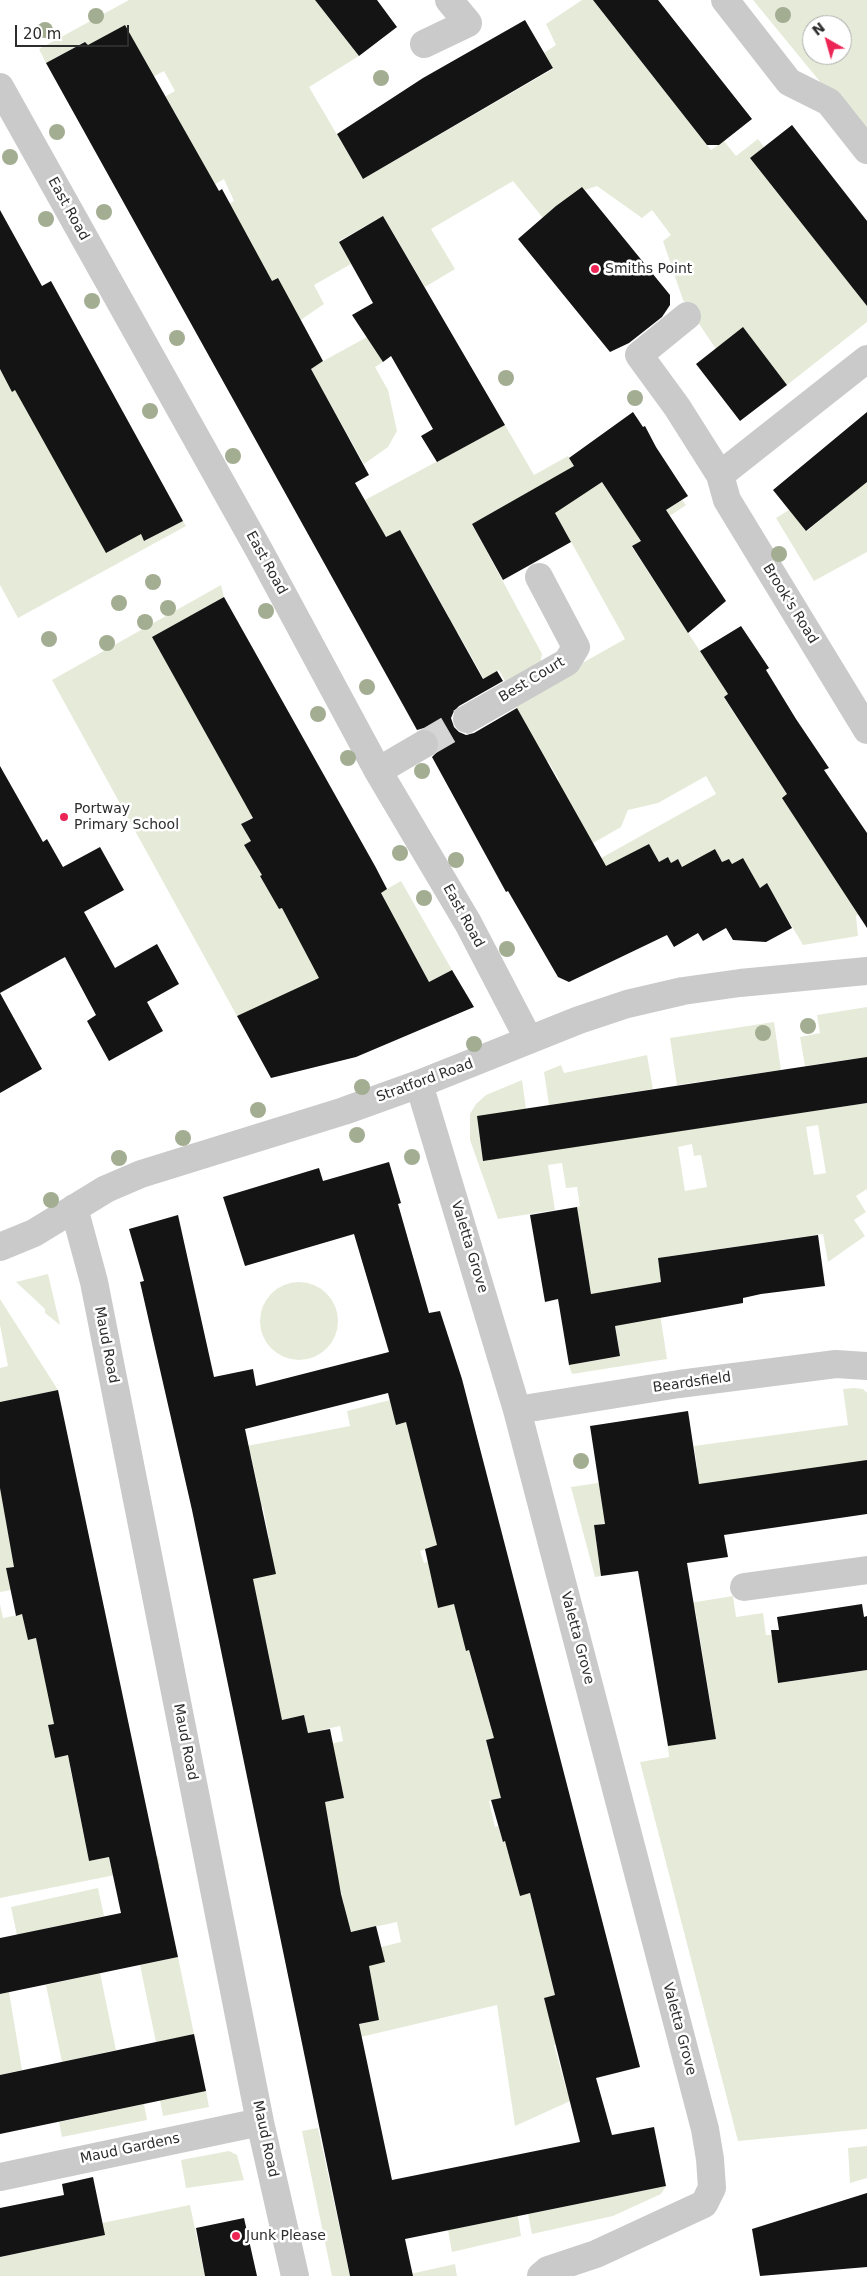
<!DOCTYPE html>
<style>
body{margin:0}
#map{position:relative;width:867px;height:2276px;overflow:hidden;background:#fff;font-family:"DejaVu Sans",sans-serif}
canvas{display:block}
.north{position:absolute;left:802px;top:15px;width:50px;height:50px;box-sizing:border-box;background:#fff;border:1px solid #ababab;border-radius:50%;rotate:322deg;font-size:14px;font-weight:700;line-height:20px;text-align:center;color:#2d2d2d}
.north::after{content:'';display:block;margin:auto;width:18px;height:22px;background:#ed2555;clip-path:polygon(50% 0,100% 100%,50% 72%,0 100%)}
.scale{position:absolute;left:15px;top:25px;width:114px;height:22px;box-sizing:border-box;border:2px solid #2d2d2d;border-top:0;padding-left:6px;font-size:15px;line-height:18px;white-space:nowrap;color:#2d2d2d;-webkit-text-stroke:4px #fff;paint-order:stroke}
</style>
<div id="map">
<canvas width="867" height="2276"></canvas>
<div class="north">N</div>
<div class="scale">20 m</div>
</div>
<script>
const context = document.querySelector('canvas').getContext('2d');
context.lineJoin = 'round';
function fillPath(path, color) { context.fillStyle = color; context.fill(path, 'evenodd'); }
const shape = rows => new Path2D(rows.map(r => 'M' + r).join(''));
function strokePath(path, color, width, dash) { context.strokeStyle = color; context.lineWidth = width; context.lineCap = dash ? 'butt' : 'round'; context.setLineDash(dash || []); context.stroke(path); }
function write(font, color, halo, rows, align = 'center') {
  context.font = font + ' "DejaVu Sans",sans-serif'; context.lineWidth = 5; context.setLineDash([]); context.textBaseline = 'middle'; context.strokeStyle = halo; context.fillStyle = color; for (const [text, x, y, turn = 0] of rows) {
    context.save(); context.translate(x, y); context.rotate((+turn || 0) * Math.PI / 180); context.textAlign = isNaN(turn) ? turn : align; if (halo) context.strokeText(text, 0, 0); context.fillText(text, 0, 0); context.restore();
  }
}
const green = shape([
 [129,0,315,0,359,56,309,87,363,179,553,69,544,53,556,45,546,24,582,0,593,0,711,150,724,141,736,156,758,139,764,147,751,158,867,306,867,322,787,385,743,328,716,349,683,300,663,241,671,235,652,210,642,218,597,186,573,194,543,218,513,181,431,229,455,269,425,287,383,216,339,241,351,264,314,285,324,304,286,330,275,309,290,301,278,278,272,282,187,228,234,201,224,179,212,186,174,111,136,132,128,117,175,91,164,71,115,97,85,42,46,63,39,49],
 [753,0,867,0,867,139],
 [812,25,842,25,842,55,812,55],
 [367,337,383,362,375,367,388,390,397,431,388,447,364,464,302,354,316,365],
 [0,369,13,391,50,371,86,435,124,414,128,421,90,442,114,485,152,464,154,473,106,553,141,534,145,541,183,521,186,526,18,618,0,585],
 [505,425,534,475,568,456,590,490,602,482,618,506,637,529,682,500,686,505,668,517,671,521,632,547,728,694,724,698,787,794,858,914,856,916,858,936,803,945,767,884,760,888,743,858,732,864,729,859,722,862,715,849,709,852,711,857,695,890,678,859,671,863,668,857,659,862,649,844,608,870,605,865,560,881,716,794,706,776,658,803,628,810,621,827,548,869,574,826,581,822,573,808,538,793,559,780,548,761,527,772,526,724,516,706,467,728,625,639,540,486,472,524,542,654,540,665,506,683,499,670,484,679,458,633,424,651,415,635,449,617,400,530,366,548,376,520,365,500],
 [867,481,867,552,814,581,776,518,789,510,807,531],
 [221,585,224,597,153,637,217,752,291,796,241,824,251,841,244,845,254,861,318,844,260,876,279,909,335,878,299,939,401,881,452,970,429,982,403,934,395,958,237,1016,52,680],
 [867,1007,867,1057,805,1066,800,1037,820,1033,817,1015],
 [774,1022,781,1070,677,1085,670,1038],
 [647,1055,653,1089,549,1105,544,1072,561,1065,564,1073],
 [522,1080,526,1109,484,1160,867,1103,867,1189,856,1196,866,1212,854,1220,865,1236,828,1262,823,1234,658,1258,662,1286,656,1288,667,1359,572,1374,569,1365,620,1356,609,1291,591,1294,577,1207,580,1206,577,1187,566,1188,562,1163,548,1165,555,1210,498,1219,470,1140,470,1114,476,1104,486,1095],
 [818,1125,826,1173,814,1175,806,1127],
 [692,1144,694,1156,701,1155,707,1187,685,1191,678,1147],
 [48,1274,60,1325,45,1313,45,1309,16,1282],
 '260 1321a39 39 0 1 1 78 0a39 39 0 1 1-78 0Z',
 [0,1299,58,1390,0,1402,0,1368,8,1366,0,1325],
 [854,1388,863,1389,867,1393,867,1460,720,1506,594,1525,601,1576,595,1577,571,1487,697,1468,694,1446,848,1425,843,1389],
 [390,1400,408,1421,438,1545,420,1551,424,1563,430,1561,438,1608,471,1600,466,1651,469,1650,477,1680,506,1735,486,1740,495,1774,521,1793,489,1801,495,1827,498,1826,503,1842,532,1835,514,1873,520,1896,546,1889,548,1895,531,1899,539,1929,573,1990,544,1998,549,2015,565,2041,554,2045,567,2092,598,2085,599,2088,515,2126,497,2005,305,2050,356,2025,379,2020,345,1971,384,1962,381,1947,401,1942,397,1922,337,1935,344,1904,336,1873,310,1857,334,1852,328,1820,300,1807,344,1798,337,1764,289,1753,343,1741,340,1726,308,1733,304,1715,282,1720,208,1589,276,1574,245,1544,269,1538,263,1507,238,1511,235,1493,258,1487,251,1455,228,1459,226,1450,350,1426,347,1411],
 [0,1488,37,1509,5,1516,14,1562,48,1559,7,1568,11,1590,0,1592],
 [733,1596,736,1617,763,1613,766,1635,772,1635,779,1683,867,1670,867,2129,738,2141,640,1762,669,1757,668,1746,716,1738,695,1608,672,1612,671,1606],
 [0,1604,3,1618,22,1614,28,1640,43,1637,47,1690,66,1721,48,1725,55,1758,73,1754,70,1767,89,1861,109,1857,111,1866,158,1856,160,1866,0,1898],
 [98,1888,104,1916,17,1935,11,1907],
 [178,1957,194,2034,156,2042,140,1965],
 [100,1973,116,2050,62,2062,46,1985],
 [9,1992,22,2070,0,2075,0,1994],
 [206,2091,209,2107,163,2116,160,2100],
 [144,2104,147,2120,62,2137,59,2122],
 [318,2128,350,2276,332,2276,302,2131],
 [867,2146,867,2178,850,2183,848,2148],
 [229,2151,237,2155,244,2180,186,2188,181,2160],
 [666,2186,661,2194,613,2216,532,2234,528,2214],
 [190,2205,205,2276,0,2276,0,2257,104,2235,102,2223],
 [518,2216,521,2236,452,2252,448,2230],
 [455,2264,457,2276,401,2276]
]);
const building = shape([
 [315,0,377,0,397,27,359,56],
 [593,0,658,0,752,119,719,145,707,145],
 [525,20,553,68,363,179,337,134,423,78],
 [125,25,219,191,222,189,272,281,278,278,323,361,311,369,369,475,355,483,386,537,400,530,483,679,497,671,503,681,459,706,454,711,451,718,454,727,459,732,466,735,474,733,517,708,606,866,649,844,659,862,668,857,671,863,678,859,682,867,715,849,722,862,729,859,732,864,743,858,760,888,767,883,792,928,766,942,733,940,726,928,703,941,698,933,674,947,667,935,569,982,558,977,508,891,506,892,432,757,438,751,440,743,438,737,431,730,424,728,417,730,46,63,85,42,88,45],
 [792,125,867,221,867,306,750,158],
 [582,187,670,295,670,305,662,317,629,343,610,352,518,239,556,206],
 [0,210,42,286,51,281,183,521,144,541,141,534,106,553,15,390,12,392,0,369],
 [383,216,505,425,437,462,421,436,433,429,391,356,383,362,352,315,373,303,339,242],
 [743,327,787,385,740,421,696,364],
 [633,412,643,427,645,426,656,447,688,496,666,510,726,601,688,633,632,546,641,541,602,482,555,513,571,542,503,580,472,524,574,466,569,458],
 [867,412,867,482,806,531,773,490],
 [224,597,375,866,387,889,381,893,429,982,452,970,474,1007,356,1057,271,1078,237,1016,319,978,282,908,279,909,260,876,262,875,244,845,251,841,241,824,253,818,152,637],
 [741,626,769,668,766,670,796,719,829,768,824,770,867,833,867,928,782,798,787,794,724,697,728,694,700,651],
 [0,766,43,842,47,839,63,867,100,847,124,890,84,912,115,968,157,944,179,984,147,1002,163,1031,109,1061,87,1021,96,1015,65,957,0,993,42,1069,0,1093],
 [867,1057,867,1103,483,1161,477,1116],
 [389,1162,401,1203,398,1204,429,1313,440,1311,462,1379,640,2067,596,2078,612,2135,654,2127,666,2186,405,2239,413,2276,350,2276,192,1510,140,1282,144,1281,129,1229,178,1215,214,1377,253,1369,256,1386,389,1352,354,1234,245,1266,223,1197,319,1168,323,1181],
 [388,1393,396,1425,406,1422,437,1545,425,1549,438,1608,454,1604,466,1651,469,1650,494,1738,486,1740,501,1798,491,1800,503,1842,505,1841,520,1896,530,1893,555,1995,544,1998,580,2142,392,2180,359,2024,379,2020,369,1966,385,1962,376,1926,351,1932,341,1894,325,1802,344,1798,330,1729,308,1733,304,1715,282,1720,253,1579,276,1574,245,1429],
 [577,1207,591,1294,661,1282,658,1258,818,1235,825,1286,761,1294,743,1298,743,1303,615,1326,620,1356,569,1365,558,1299,545,1302,530,1215],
 [58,1390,178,1957,0,1994,0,1938,121,1913,109,1857,89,1861,68,1755,55,1758,48,1725,54,1724,36,1638,28,1640,22,1614,16,1616,6,1568,14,1567,0,1488,0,1402],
 [688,1411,699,1484,867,1460,867,1514,724,1535,728,1557,687,1563,716,1739,668,1746,638,1571,601,1576,594,1525,605,1524,590,1426],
 [862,1604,864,1617,867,1616,867,1670,778,1683,771,1630,779,1630,777,1617],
 [194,2034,206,2091,0,2134,0,2075],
 [93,2177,105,2235,0,2257,0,2208,64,2195,62,2184],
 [867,2193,867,2267,760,2276,752,2229],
 [244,2218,257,2276,205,2276,196,2228]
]);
const minorTunnel = shape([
 [424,744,467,719]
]);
const minor = shape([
 [725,0,789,82,829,102,867,150],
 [424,44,468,23,449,0],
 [0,87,259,550,378,771,468,923,529,1040],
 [687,316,639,355,677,407,720,475,727,500,867,730],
 [720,475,867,359],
 [467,719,567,662,576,647,539,577],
 [378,771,424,744],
 [419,1084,517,1410,705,2129,710,2159,712,2188,704,2204,596,2254,548,2270,541,2276],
 [74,1208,94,1282,260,2122,295,2276],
 [0,1247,34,1233,106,1189,141,1174,344,1111,419,1084,579,1020,627,1004,683,991,740,983,867,971],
 [517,1410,679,1384,836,1364,867,1366],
 [744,1587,867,1570],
 [0,2177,260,2122]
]);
const trees = [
 [783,15],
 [96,16],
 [45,30],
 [381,78],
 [57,132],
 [10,157],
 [104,212],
 [46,219],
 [92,301],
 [177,338],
 [506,378],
 [635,398],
 [150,411],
 [233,456],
 [779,554],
 [153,582],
 [119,603],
 [168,608],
 [266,611],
 [145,622],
 [49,639],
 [107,643],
 [367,687],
 [318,714],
 [348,758],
 [422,771],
 [400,853],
 [456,860],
 [424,898],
 [507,949],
 [808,1026],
 [763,1033],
 [474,1044],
 [362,1087],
 [258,1110],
 [357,1135],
 [183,1138],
 [412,1157],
 [119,1158],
 [51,1200],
 [581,1461]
];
const markers = [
 [595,269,5,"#ed2555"],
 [64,817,5,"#ed2555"],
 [236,2236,5,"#ed2555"]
];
const streetNames = [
 ["East Road",68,209,61],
 ["East Road",266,563,61],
 ["Brook's Road",790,604,58],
 ["Best Court",532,680,-31],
 ["East Road",463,916,61],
 ["Stratford Road",425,1081,-20],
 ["Valetta Grove",469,1247,73],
 ["Maud Road",106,1345,79],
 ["Beardsfield",692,1383,-8],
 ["Valetta Grove",577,1638,75],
 ["Maud Road",185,1742,79],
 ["Valetta Grove",679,2029,75],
 ["Maud Road",265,2139,78],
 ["Maud Gardens",130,2149,-12]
];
const poiNames = [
 ["Smiths Point",605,269],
 ["Portway",74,809],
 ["Primary School",74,825],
 ["Junk Please",246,2236]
];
fillPath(green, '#e6ebd9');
fillPath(building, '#141414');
strokePath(minorTunnel, '#d5d5d5', 28, [28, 14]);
strokePath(minor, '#cacaca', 28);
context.fillStyle = '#a3ad92';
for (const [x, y] of trees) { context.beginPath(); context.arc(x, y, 8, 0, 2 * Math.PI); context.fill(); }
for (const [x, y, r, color] of markers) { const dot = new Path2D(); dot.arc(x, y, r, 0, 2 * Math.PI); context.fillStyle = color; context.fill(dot); strokePath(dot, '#fff', 2); }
write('14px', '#2d2d2d', '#fff', streetNames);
write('14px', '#2d2d2d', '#fff', poiNames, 'left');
</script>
